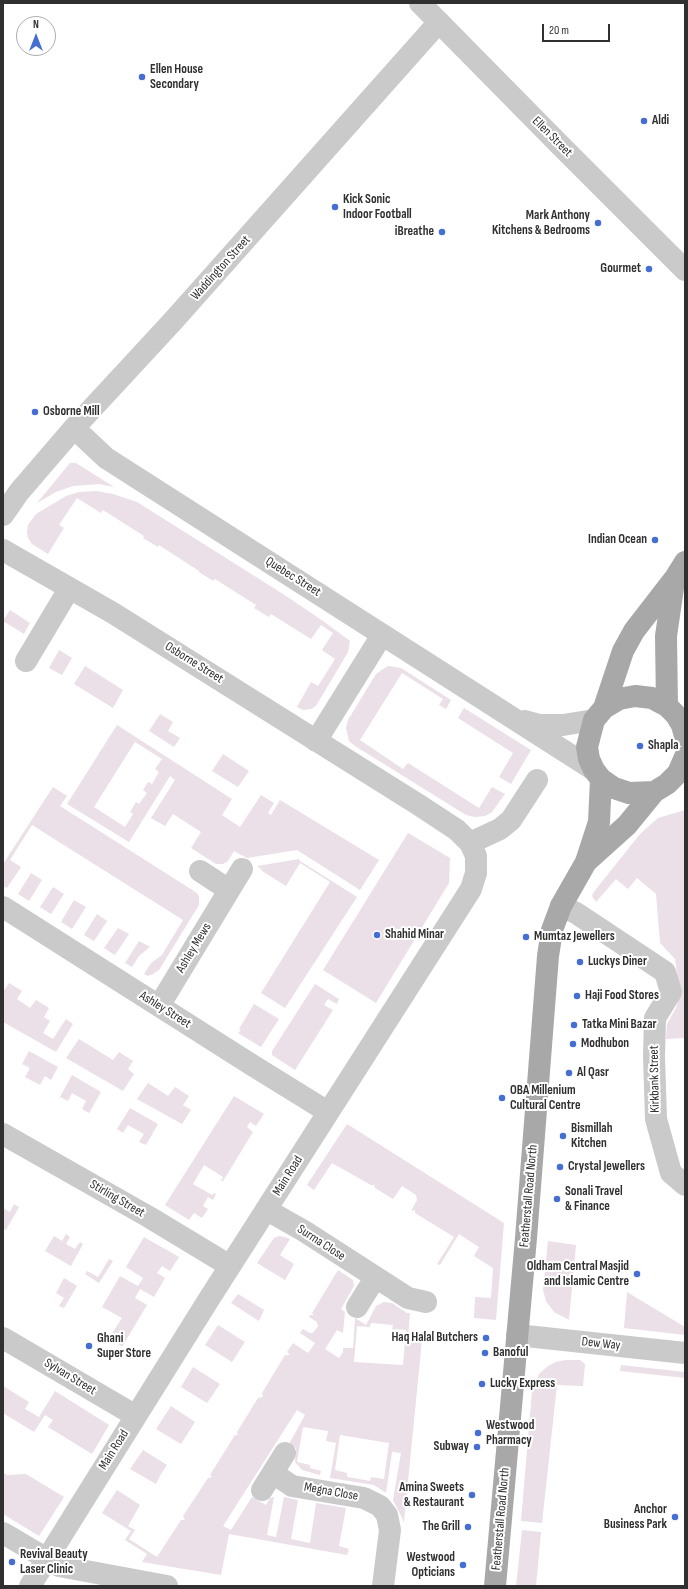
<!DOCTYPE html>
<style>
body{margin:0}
#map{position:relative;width:688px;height:1589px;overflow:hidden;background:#fff;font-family:"Sofia Sans Condensed",sans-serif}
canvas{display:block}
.frame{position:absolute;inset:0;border:4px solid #303030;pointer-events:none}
.north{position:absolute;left:16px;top:16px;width:40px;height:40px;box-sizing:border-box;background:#fff;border:1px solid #acacac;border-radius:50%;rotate:0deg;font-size:11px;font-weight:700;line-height:16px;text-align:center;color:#303030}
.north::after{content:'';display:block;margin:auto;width:14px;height:18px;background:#456ed3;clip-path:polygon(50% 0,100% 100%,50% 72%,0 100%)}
.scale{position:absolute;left:542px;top:24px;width:68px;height:18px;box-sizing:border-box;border:2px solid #303030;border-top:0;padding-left:5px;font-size:12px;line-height:14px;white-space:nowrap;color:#303030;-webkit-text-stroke:3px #fff;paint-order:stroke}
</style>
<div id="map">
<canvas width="688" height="1589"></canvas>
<div class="frame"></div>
<div class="north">N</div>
<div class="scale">20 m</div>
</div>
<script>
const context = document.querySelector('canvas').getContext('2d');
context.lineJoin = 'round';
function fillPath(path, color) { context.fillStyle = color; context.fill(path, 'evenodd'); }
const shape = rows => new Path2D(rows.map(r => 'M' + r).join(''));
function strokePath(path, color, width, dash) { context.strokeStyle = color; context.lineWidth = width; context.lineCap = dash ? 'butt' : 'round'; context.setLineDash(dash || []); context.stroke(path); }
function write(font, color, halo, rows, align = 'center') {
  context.font = font + ' "Sofia Sans Condensed",sans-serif'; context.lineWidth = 4; context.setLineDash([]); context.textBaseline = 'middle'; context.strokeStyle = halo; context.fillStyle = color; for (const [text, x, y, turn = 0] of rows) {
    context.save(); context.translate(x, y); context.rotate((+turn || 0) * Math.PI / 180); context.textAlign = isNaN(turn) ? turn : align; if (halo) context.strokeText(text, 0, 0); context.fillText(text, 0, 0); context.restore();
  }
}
const green = shape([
 [70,463,76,463,114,487,99,484,73,486,56,492,37,503],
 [96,491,113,494,137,502,283,594,323,621,350,641,348,652,316,706,311,709,303,710,297,707,311,682,318,686,335,659,322,650,333,633,321,625,311,639,271,614,269,617,254,608,256,605,215,579,213,581,199,572,199,571,159,545,158,547,143,538,144,536,103,510,101,513,77,498,59,525,64,528,48,554,32,544,28,538,27,532,28,525,36,514,66,496,79,492],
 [10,610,30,623,24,634,3,621],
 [59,650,72,658,62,675,49,668],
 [85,666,123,690,113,708,74,684],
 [388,666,401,668,451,700,446,709,439,705,443,699,402,673,360,740,403,769,408,763,479,808,492,787,505,794,492,812,485,816,475,817,466,815,355,746,349,741,346,728,348,720,376,674],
 [464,708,531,750,511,784,499,777,513,753,458,718],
 [160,714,173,722,168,731,180,738,174,747,149,731],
 [117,725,232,799,222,815,240,827,261,795,274,803,268,813,271,815,280,800,379,860,360,890,297,850,247,858,234,851,228,861,223,864,216,864,191,848,201,832,173,814,165,826,151,818,175,780,170,776,129,842,67,804],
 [135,742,162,759,155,769,159,772,152,784,148,782,143,790,147,793,139,804,136,802,130,812,133,814,125,827,94,807],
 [223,754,249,771,238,787,212,771],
 [53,787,67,796,60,806,197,893,199,897,199,905,159,970,153,974,148,976,144,974,151,963,162,955,183,920,32,825,10,860,21,867,7,888,3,886,3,864],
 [685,810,685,1038,666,1039,667,1024,676,1008,680,993,675,959,660,943,656,894,637,878,628,889,616,879,596,902,592,896,593,893,640,834,658,818],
 [408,833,450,858,449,883,376,1003,323,970],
 [299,859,300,861,357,897,285,1008,261,993,330,882,300,863,286,886,262,871,262,870,257,866],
 [31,873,42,880,29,901,18,894],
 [53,887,64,894,51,914,40,907],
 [74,900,86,907,72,929,61,922],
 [97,914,107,921,94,941,84,935],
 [118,928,129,934,115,955,104,948],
 [139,941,150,947,139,956,132,967,125,963],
 [9,983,22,991,17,999,30,1008,36,1000,49,1008,44,1017,50,1021,43,1033,53,1039,66,1019,73,1024,56,1052,3,1022,3,992],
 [315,984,339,999,337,1004,328,999,324,1005,333,1010,295,1070,272,1055,272,1051],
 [254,1004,279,1019,261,1047,238,1033,241,1030,239,1029],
 [79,1039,113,1060,119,1052,133,1061,128,1069,134,1074,123,1091,66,1058],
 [29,1051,58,1067,51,1080,45,1076,40,1085,25,1077,30,1068,22,1064],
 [72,1075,101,1092,89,1113,82,1109,86,1101,72,1093,68,1101,60,1097],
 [148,1083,168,1096,175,1087,189,1096,183,1105,191,1110,182,1124,137,1099],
 [234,1096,264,1114,256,1126,250,1122,247,1127,253,1132,223,1181,221,1181,223,1177,204,1165,193,1184,212,1195,214,1193,216,1194,213,1200,208,1197,203,1206,208,1209,202,1218,194,1213,189,1220,165,1205],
 [130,1108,158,1124,146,1145,139,1142,144,1134,128,1125,123,1133,117,1129],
 [347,1124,504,1223,496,1320,474,1318,475,1297,491,1298,493,1268,474,1256,479,1247,459,1234,440,1265,437,1264,454,1237,415,1213,415,1210,411,1211,417,1200,416,1195,402,1186,393,1199,375,1188,374,1185,371,1185,332,1163,314,1190,307,1185],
 [14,1204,19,1207,6,1230,3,1228,3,1208,10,1212],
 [66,1234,70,1237,66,1244,75,1249,80,1242,83,1244,71,1266,45,1251,54,1236,62,1241],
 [279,1236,285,1237,290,1239,280,1255,294,1264,285,1280,257,1263,274,1238],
 [144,1237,179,1257,170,1271,162,1266,157,1273,165,1278,154,1297,140,1289,135,1298,147,1305,122,1347,109,1338,122,1318,102,1307,120,1276,138,1286,143,1278,126,1267],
 [548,1241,576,1245,569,1320,554,1312,546,1301,543,1290],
 [109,1259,113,1261,99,1283,85,1274,87,1271,98,1277],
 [338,1270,353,1280,354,1286,341,1309,345,1312,343,1333,337,1330,325,1349,339,1358,343,1352,343,1348,353,1348,355,1318,366,1325,376,1306,384,1302,392,1303,407,1313,410,1313,408,1338,422,1340,404,1522,393,1500,401,1453,392,1452,386,1493,374,1485,330,1478,336,1443,326,1441,328,1431,303,1427,297,1462,310,1465,310,1468,321,1471,320,1475,302,1470,295,1462,296,1448,289,1444,305,1415,297,1410,223,1526,231,1530,252,1497,266,1505,270,1498,274,1497,267,1535,276,1537,284,1497,298,1500,291,1539,310,1543,316,1503,346,1508,339,1546,349,1549,347,1555,229,1534,221,1575,142,1562,147,1554,125,1540,131,1531,102,1513,117,1490,140,1505,128,1526,135,1530,129,1539,157,1557,181,1520,185,1520,183,1516,208,1478,212,1477,210,1475,235,1435,238,1435,237,1432,258,1398,263,1397,262,1393,285,1355,290,1355,287,1352,293,1343,308,1353,315,1343,300,1333,303,1329,310,1333,313,1333,318,1326,317,1322,309,1317,310,1315,314,1315,312,1313],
 [371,1323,393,1325,392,1329,406,1330,403,1365,354,1362,357,1326,370,1327],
 [340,1435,389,1443,384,1479,371,1477,370,1481,359,1479,347,1477,347,1473,335,1470],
 [64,1278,77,1286,64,1308,59,1306,64,1298,56,1293],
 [627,1292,685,1327,685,1335,624,1328],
 [238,1294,264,1310,259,1321,231,1303],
 [218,1325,245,1342,232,1362,205,1345],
 [565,1360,580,1360,585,1364,583,1386,557,1385,542,1523,521,1521,532,1391,539,1374,548,1366,556,1362],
 [621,1365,685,1372,685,1378,620,1371],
 [193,1367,220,1384,207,1403,181,1387],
 [3,1386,29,1402,25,1409,39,1417,55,1391,109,1425,92,1454,48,1427,53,1420,45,1415,34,1432,3,1413],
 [171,1406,195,1422,181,1444,156,1429],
 [143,1450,167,1465,161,1474,156,1484,130,1469],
 [3,1473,8,1475,26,1474,64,1497,39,1536,3,1514],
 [522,1530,541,1532,536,1586,516,1586]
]);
const minor = shape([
 [420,3,560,145,685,270],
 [74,428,106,458,594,770],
 [3,515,19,492,74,428,173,321,439,22],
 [3,550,113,613,419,805,457,830,470,843,476,856,476,873,471,889,209,1299,30,1586],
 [26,661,69,589],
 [524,721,539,725,563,725,594,720],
 [316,741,382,635],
 [470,843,500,829,511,820,537,780],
 [200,871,229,890],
 [561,906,576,913,665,972,671,992,655,1018,654,1056,656,1119,671,1173,685,1185],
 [3,907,252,1065,328,1112],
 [159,1006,242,869],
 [3,1134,149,1217,230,1266],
 [267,1210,304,1231,408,1298,426,1302],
 [357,1307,375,1278],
 [517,1335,685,1353],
 [3,1338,136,1416],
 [273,1473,292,1486,364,1498,380,1506,387,1515,390,1530,383,1586],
 [262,1490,285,1453],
 [3,1533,59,1566,167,1586]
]);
const primary = shape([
 [667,706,666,636,674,581],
 [604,708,623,651,634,631,675,578,685,562],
 [685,736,682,725,676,715,667,706,652,698,635,696,619,699,604,708,594,720,587,747,589,759,594,770,601,779,614,788,629,793,654,792,667,784,678,773,685,757],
 [587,861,627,825,654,792],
 [495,1586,526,1238,548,956,552,930,561,906,586,862,599,822,601,779]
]);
const markers = [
 [142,77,4,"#456ed3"],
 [644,121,4,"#456ed3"],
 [335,207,4,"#456ed3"],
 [598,223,4,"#456ed3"],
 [442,232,4,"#456ed3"],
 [649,269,4,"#456ed3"],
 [35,412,4,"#456ed3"],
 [655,540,4,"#456ed3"],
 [640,746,4,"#456ed3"],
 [377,935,4,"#456ed3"],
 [526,937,4,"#456ed3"],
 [580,962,4,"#456ed3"],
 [577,996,4,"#456ed3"],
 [574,1025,4,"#456ed3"],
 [573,1044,4,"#456ed3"],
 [569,1073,4,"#456ed3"],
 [502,1098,4,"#456ed3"],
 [563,1136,4,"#456ed3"],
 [560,1167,4,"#456ed3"],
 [557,1199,4,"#456ed3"],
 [637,1274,4,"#456ed3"],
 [486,1338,4,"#456ed3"],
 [89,1346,4,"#456ed3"],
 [485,1353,4,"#456ed3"],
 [482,1384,4,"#456ed3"],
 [478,1433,4,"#456ed3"],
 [477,1447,4,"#456ed3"],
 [472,1495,4,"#456ed3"],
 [675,1517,4,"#456ed3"],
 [468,1527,4,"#456ed3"],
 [12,1562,4,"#456ed3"],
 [463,1565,4,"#456ed3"]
];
const poiNames = [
 ["Ellen House",150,70],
 ["Secondary",150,85],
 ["Aldi",652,121],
 ["Kick Sonic",343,200],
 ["Indoor Football",343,215],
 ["Mark Anthony",590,216,"right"],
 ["Kitchens & Bedrooms",590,231,"right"],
 ["iBreathe",434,232,"right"],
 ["Gourmet",641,269,"right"],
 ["Osborne Mill",43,412],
 ["Indian Ocean",647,540,"right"],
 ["Shapla",648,746],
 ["Shahid Minar",385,935],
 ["Mumtaz Jewellers",534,937],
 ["Luckys Diner",588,962],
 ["Haji Food Stores",585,996],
 ["Tatka Mini Bazar",582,1025],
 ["Modhubon",581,1044],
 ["Al Qasr",577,1073],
 ["OBA Millenium",510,1091],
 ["Cultural Centre",510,1106],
 ["Bismillah",571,1129],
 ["Kitchen",571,1144],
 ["Crystal Jewellers",568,1167],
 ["Sonali Travel",565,1192],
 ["& Finance",565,1207],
 ["Oldham Central Masjid",629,1267,"right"],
 ["and Islamic Centre",629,1282,"right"],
 ["Haq Halal Butchers",478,1338,"right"],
 ["Ghani",97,1339],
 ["Super Store",97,1354],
 ["Banoful",493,1353],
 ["Lucky Express",490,1384],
 ["Westwood",486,1426],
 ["Pharmacy",486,1441],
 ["Subway",469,1447,"right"],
 ["Amina Sweets",464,1488,"right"],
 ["& Restaurant",464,1503,"right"],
 ["Anchor",667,1510,"right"],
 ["Business Park",667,1525,"right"],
 ["The Grill",460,1527,"right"],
 ["Revival Beauty",20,1555],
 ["Laser Clinic",20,1570],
 ["Westwood",455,1558,"right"],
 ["Opticians",455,1573,"right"]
];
const streetNames = [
 ["Ellen Street",552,137,45],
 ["Waddington Street",221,268,-48],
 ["Quebec Street",293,577,32],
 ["Osborne Street",194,663,32],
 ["Ashley Mews",194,948,-59],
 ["Ashley Street",165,1010,32],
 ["Kirkbank Street",655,1079,-91],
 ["Main Road",288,1176,-58],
 ["Featherstall Road North",529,1196,-85],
 ["Stirling Street",117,1199,30],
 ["Surma Close",321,1243,33],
 ["Dew Way",601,1344,6],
 ["Sylvan Street",70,1377,31],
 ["Main Road",114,1450,-58],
 ["Megna Close",331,1492,10],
 ["Featherstall Road North",501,1519,-85]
];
fillPath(green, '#ebdfe8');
strokePath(minor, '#cacaca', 22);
strokePath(primary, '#a8a8a8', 22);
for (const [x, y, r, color] of markers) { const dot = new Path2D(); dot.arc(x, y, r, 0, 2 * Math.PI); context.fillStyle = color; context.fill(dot); strokePath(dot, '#fff', 1.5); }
write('bold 13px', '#303030', '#fff', poiNames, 'left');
write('13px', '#303030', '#fff', streetNames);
</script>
